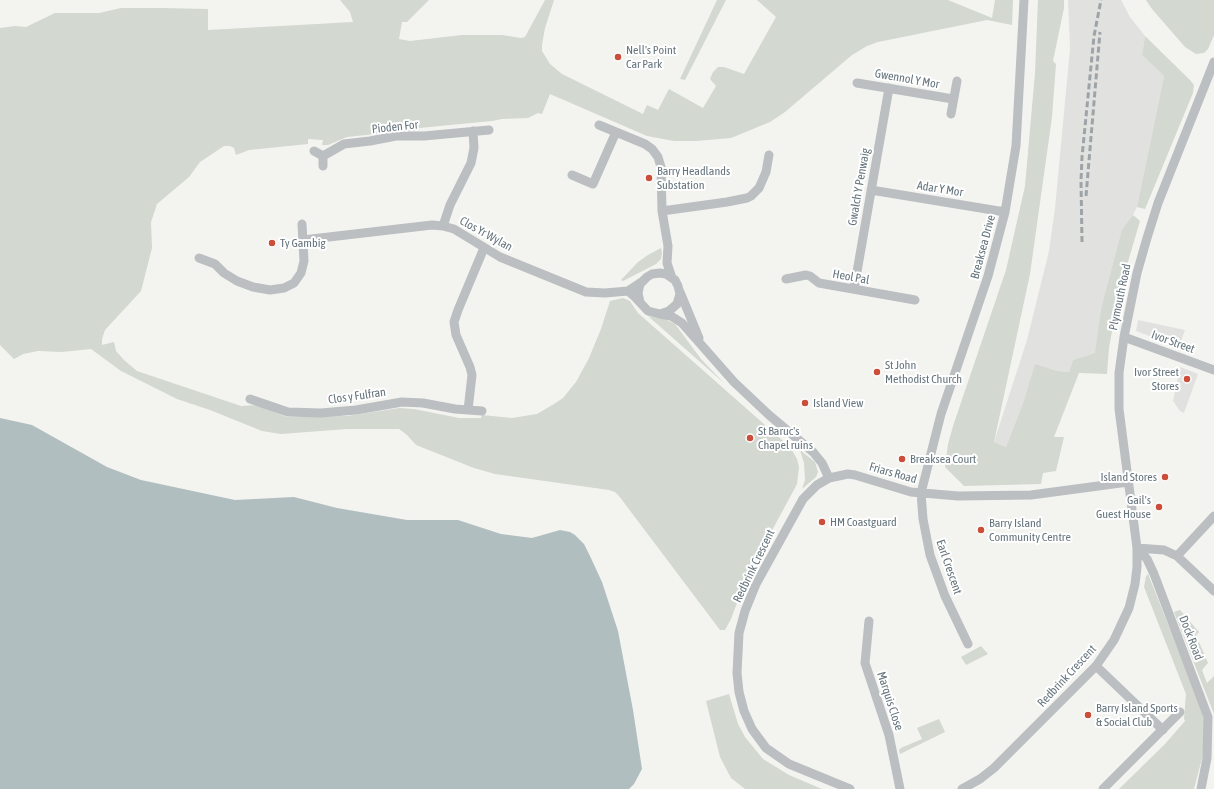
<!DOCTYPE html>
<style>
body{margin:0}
canvas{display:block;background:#f3f3f0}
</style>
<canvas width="1214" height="789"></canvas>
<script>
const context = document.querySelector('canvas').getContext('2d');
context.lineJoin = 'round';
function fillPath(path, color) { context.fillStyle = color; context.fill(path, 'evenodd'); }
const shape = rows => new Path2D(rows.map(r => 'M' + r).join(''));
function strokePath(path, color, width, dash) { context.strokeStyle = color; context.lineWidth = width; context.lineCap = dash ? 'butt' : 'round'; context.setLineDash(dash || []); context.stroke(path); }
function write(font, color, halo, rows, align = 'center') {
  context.font = font + ' "Asap Condensed",sans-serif'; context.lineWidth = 4; context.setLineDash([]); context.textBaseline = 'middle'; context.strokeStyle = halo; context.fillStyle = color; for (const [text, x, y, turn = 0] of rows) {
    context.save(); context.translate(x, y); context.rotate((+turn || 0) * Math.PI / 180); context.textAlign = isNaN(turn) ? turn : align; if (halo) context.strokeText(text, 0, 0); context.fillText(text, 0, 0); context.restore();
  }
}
const built = shape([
 [1068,0,1121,0,1130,17,1145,36,1142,55,1164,76,1137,207,1133,215,1101,309,1096,353,1073,360,1069,372,1057,371,1035,365,1023,403,1006,447,994,442,1027,340,1049,251,1055,208,1070,49],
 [1138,320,1185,330,1179,347,1136,331],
 [1180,367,1198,374,1184,413,1180,411,1173,401]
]);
const green = shape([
 [340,0,429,0,407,22,402,22,399,39,410,41,462,35,502,35,521,38,525,37,545,0,554,0,545,28,542,45,542,51,550,64,562,74,643,114,647,105,658,110,669,89,703,108,716,86,710,79,713,72,718,67,724,67,744,74,776,17,757,0,948,0,992,18,995,0,1013,0,1012,25,987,20,878,42,867,46,852,55,785,112,770,122,731,138,696,141,674,141,647,136,550,94,542,114,538,113,528,118,502,119,492,121,419,128,415,131,391,131,384,133,347,137,328,145,322,145,323,140,308,139,308,144,249,150,236,155,234,148,230,146,224,146,200,162,189,177,157,204,151,222,152,248,141,291,105,330,102,339,102,345,114,342,116,351,124,360,137,371,241,406,257,405,287,417,347,416,399,408,414,409,459,418,481,418,482,415,512,418,537,414,554,404,563,398,576,382,589,358,601,329,610,301,623,298,630,301,638,313,790,447,797,459,799,467,797,484,746,579,731,619,725,630,720,630,619,496,615,492,609,490,495,474,474,468,416,445,407,435,399,429,347,429,281,434,262,431,210,410,177,399,121,371,91,349,62,352,38,351,23,354,14,359,0,345,0,28,15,26,26,27,55,13,99,13,121,8,161,8,208,9,208,30,353,22,350,12],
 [717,0,726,0,685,80,680,79],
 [1038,0,1064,0,1064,8,1053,61,1056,64,1052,117,1030,274,994,442,1006,447,1023,403,1035,364,1057,371,1069,372,1073,360,1095,353,1101,309,1122,230,1133,215,1140,221,1119,292,1109,348,1107,374,1079,373,1054,437,1064,437,1056,471,1043,473,1041,484,964,486,945,467,948,444,954,423,1006,270,1025,186,1035,73],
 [1146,0,1214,0,1214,35,1208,49,1204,53,1196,54,1185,47,1152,9],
 [1145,36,1190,80,1194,85,1193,93,1145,209,1137,207,1164,76,1142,55],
 [661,248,662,253,661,259,656,264,623,281,621,280,638,262,648,255],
 [648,316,665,319,675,324,701,359,724,383],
 [800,450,815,462,818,472,816,477,802,489,805,480,804,463],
 [1148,574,1203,712,1206,743,1194,789,1119,789,1165,744,1185,721,1184,719,1186,694,1144,587,1146,576],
 [1180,610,1199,632,1196,635,1208,663,1202,670,1207,683,1214,676,1214,714,1174,612],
 [981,646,988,654,966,665,961,657],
 [729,694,738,724,745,737,763,759,789,775,822,789,745,789,731,778,720,757,706,701],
 [939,719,945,732,900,754,899,750,901,748,922,739,917,728]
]);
const water = shape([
 [0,418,32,425,107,467,141,480,235,500,294,497,337,508,407,520,458,520,501,534,532,538,560,530,570,532,575,535,584,544,590,556,602,582,618,631,633,710,642,769,634,784,629,789,0,789]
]);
const minor = shape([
 [857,83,953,99],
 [951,114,957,81],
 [599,125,645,144,652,149,658,157,661,167,662,211,668,246,667,263,672,278],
 [314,151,323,156,344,144,370,141,396,136,424,136,489,130],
 [323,156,323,166],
 [572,175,593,184,616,132],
 [871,190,1005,212],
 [662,211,727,202,747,198,751,196,759,188,766,172,769,155],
 [443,226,450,205,471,163,474,148,473,131],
 [303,240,432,225,443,226,454,229,500,257,586,292,605,293,628,291,643,281],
 [199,258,215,264,224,273,237,281,253,287,270,290,284,288,294,283,301,273,304,261,302,224],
 [786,279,806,275,810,276,819,283,915,300],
 [854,289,889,88],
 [628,291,634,296,648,311,660,314,669,311,677,304,680,294,678,286,675,280,666,274,660,273,652,274,647,277,640,284,638,293,640,302],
 [680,292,699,338],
 [660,314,671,316,682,323,734,382,769,415,813,452,822,463,829,478,848,474,855,475,911,492,958,496,1031,495,1128,482],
 [1124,337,1214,370],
 [250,399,288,412,321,413,356,410,402,402,423,403,455,409,482,411],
 [468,410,472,375,470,367,456,335,454,322,458,310,484,248],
 [829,478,817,485,803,499,756,584,745,611,739,633,737,673,739,692,744,711,752,729,766,748,789,764,850,789],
 [1137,548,1147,559,1154,574,1208,717,1207,758,1201,789],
 [1137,548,1164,550,1177,556,1214,591],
 [1177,556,1214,516],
 [869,621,865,663,889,735,900,789],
 [968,644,945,596,930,555,923,519,921,493,941,414,988,276,1005,212,1016,146,1024,0],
 [1096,666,1163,730],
 [962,789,980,779,994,768,1096,666,1114,640,1129,608,1135,584,1137,567,1137,548,1119,409,1119,373,1124,337,1137,273,1147,238,1158,203,1214,62],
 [1103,789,1180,712]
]);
const rail = shape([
 [1086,196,1100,32],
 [1082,242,1081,181,1082,157,1094,36,1101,0]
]);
const markers = [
 [618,57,4,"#ca4e39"],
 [649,178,4,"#ca4e39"],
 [272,243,4,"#ca4e39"],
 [877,372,4,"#ca4e39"],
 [1187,379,4,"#ca4e39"],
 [805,403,4,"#ca4e39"],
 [750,438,4,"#ca4e39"],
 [902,459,4,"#ca4e39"],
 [1165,477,4,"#ca4e39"],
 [1159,507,4,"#ca4e39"],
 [822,522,4,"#ca4e39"],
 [981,530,4,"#ca4e39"],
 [1088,715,4,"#ca4e39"]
];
const poiNames = [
 ["Nell's Point",626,50],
 ["Car Park",626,64],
 ["Barry Headlands",657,171],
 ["Substation",657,185],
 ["Ty Gambig",280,243],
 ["St John",885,365],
 ["Methodist Church",885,379],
 ["Ivor Street",1179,372,"right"],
 ["Stores",1179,386,"right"],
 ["Island View",813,403],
 ["St Baruc's",758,431],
 ["Chapel ruins",758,445],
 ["Breaksea Court",910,459],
 ["Island Stores",1157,477,"right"],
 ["Gail's",1151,500,"right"],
 ["Guest House",1151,514,"right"],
 ["HM Coastguard",830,522],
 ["Barry Island",989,523],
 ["Community Centre",989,537],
 ["Barry Island Sports",1096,708],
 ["& Social Club",1096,722]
];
const streetNames = [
 ["Gwennol Y Mor",907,79,10],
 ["Pioden For",395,127,-6],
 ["Gwalch Y Penwaig",859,187,-80],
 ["Adar Y Mor",940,189,9],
 ["Clos Yr Wylan",486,234,29],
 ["Breaksea Drive",983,247,-75],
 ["Heol Pal",851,277,10],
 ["Plymouth Road",1120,297,-78],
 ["Ivor Street",1173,342,20],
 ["Clos y Fulfran",357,396,-8],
 ["Friars Road",893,473,16],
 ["Redbrink Crescent",754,566,-64],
 ["Earl Crescent",949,567,71],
 ["Dock Road",1191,638,69],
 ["Redbrink Crescent",1067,676,-47],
 ["Marquis Close",890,701,72]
];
fillPath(built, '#e1e2e0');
fillPath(green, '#d3d8d0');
fillPath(water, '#b1bec0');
strokePath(minor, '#bbbfc1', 9);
strokePath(rail, '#9da3a7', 3, [6, 3]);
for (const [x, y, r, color] of markers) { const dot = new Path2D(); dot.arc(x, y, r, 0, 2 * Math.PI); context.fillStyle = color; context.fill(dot); strokePath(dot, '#fff', 1.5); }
write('12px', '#66757d', '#fff', poiNames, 'left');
write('12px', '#66757d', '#fff', streetNames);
</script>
